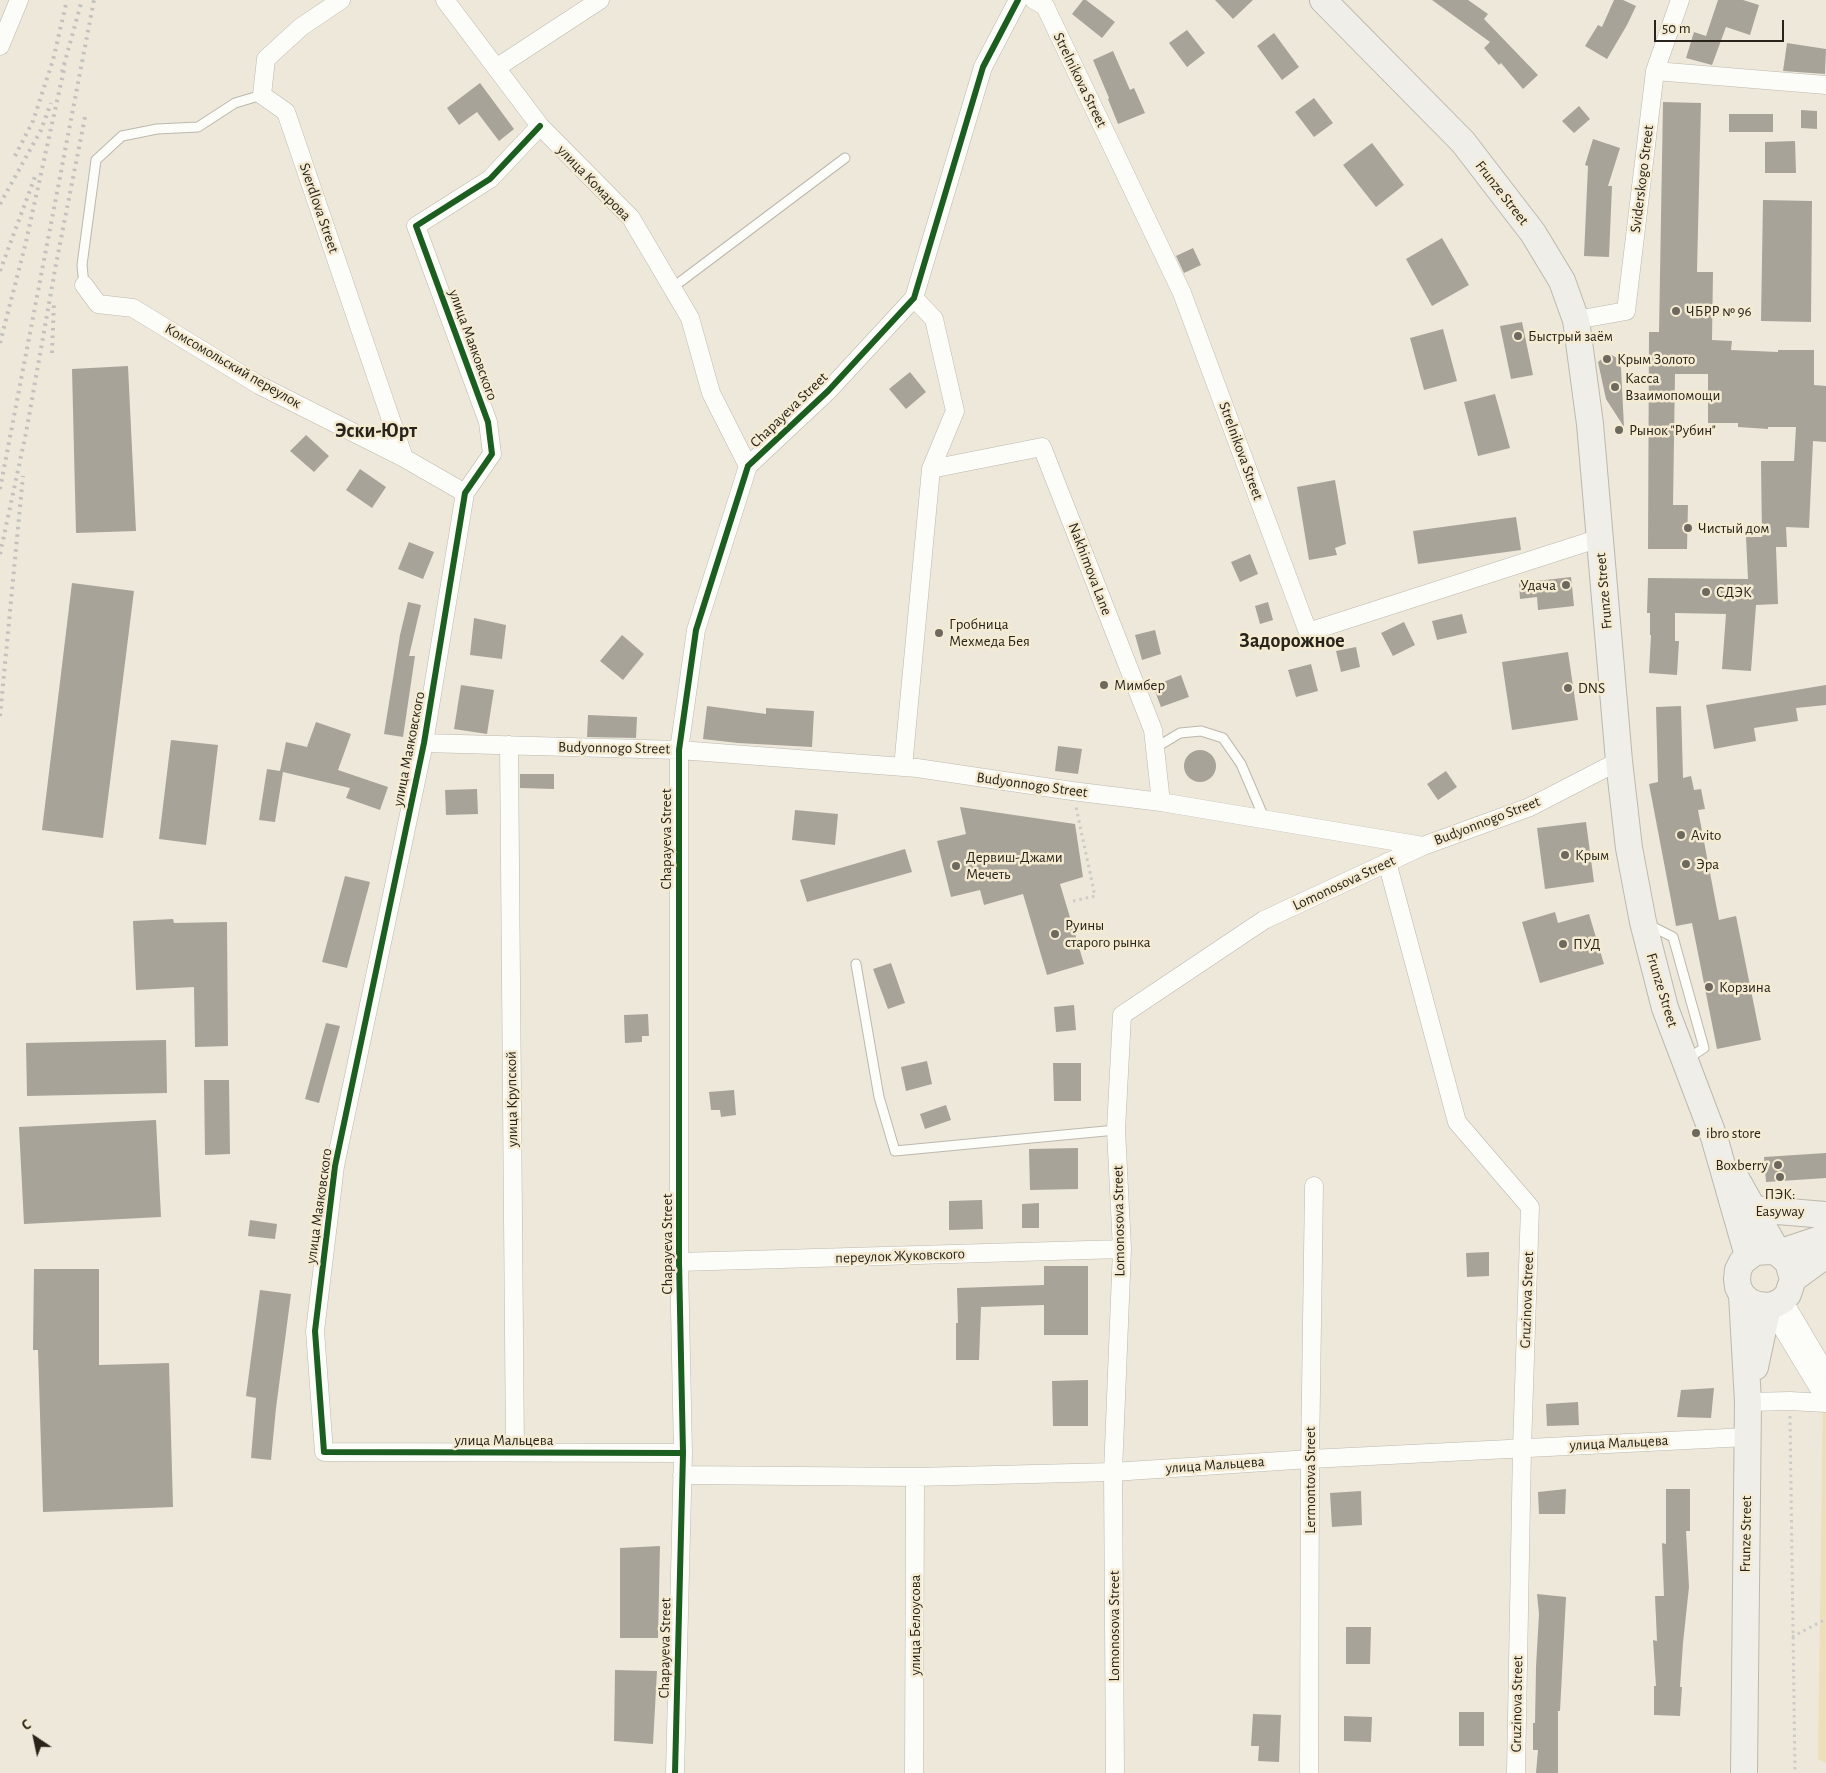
<!DOCTYPE html>
<meta charset="utf-8">
<style>
body{margin:0}
#map{position:relative;width:1826px;height:1773px;overflow:hidden;background:#ede8da;font-family:"Alegreya Sans",sans-serif}
canvas{display:block}
.north{position:absolute;left:10px;top:1713px;width:50px;height:50px;-webkit-text-stroke:4px #f5ebd2;paint-order:stroke;rotate:326deg;font-size:14px;font-weight:700;line-height:20px;text-align:center;color:#28241b}
.north::after{content:'';display:block;margin:auto;width:18px;height:22px;background:#28241b;clip-path:polygon(50% 0,100% 100%,50% 72%,0 100%)}
.scale{position:absolute;left:1654px;top:20px;width:130px;height:22px;box-sizing:border-box;border:2px solid #28241b;border-top:0;padding-left:6px;font-size:15px;line-height:18px;white-space:nowrap;color:#28241b;-webkit-text-stroke:4px #f5ebd2;paint-order:stroke}
</style>
<div id="map">
<canvas width="1826" height="1773"></canvas>
<div class="north">С</div>
<div class="scale">50 m</div>
</div>
<script>
const context = document.querySelector('canvas').getContext('2d');
context.lineJoin = 'round';
function fillPath(path, color) { context.fillStyle = color; context.fill(path, 'evenodd'); }
const shape = rows => new Path2D(rows.map(r => 'M' + r).join(''));
function strokePath(path, color, width, dash) { context.strokeStyle = color; context.lineWidth = width; context.lineCap = dash ? 'butt' : 'round'; context.setLineDash(dash || []); context.stroke(path); }
function write(font, color, halo, rows, align = 'center') {
  context.font = font + ' "Alegreya Sans",sans-serif'; context.lineWidth = 5; context.setLineDash([]); context.textBaseline = 'middle'; context.strokeStyle = halo; context.fillStyle = color; for (const [text, x, y, turn = 0] of rows) {
    context.save(); context.translate(x, y); context.rotate((+turn || 0) * Math.PI / 180); context.textAlign = isNaN(turn) ? turn : align; if (halo) context.strokeText(text, 0, 0); context.fillText(text, 0, 0); context.restore();
  }
}
const green = shape([
 [1823,1398,1826,1403,1826,1763,1818,1759]
]);
const building = shape([
 [1083,0,1086,0,1115,22,1102,38,1072,14],
 [1215,0,1253,0,1233,19],
 [1432,0,1468,0,1488,14,1484,19,1538,75,1523,89,1501,63,1499,65,1484,48,1490,42],
 [1614,0,1623,0,1636,6,1627,25,1607,59,1585,46,1598,25,1602,27],
 [1718,0,1743,0,1759,5,1750,35,1726,27,1712,65,1686,58,1694,32,1706,36],
 [1187,30,1205,53,1187,67,1169,43],
 [1274,33,1299,67,1282,80,1257,46],
 [1787,43,1826,49,1825,74,1783,71],
 [1113,51,1130,90,1134,88,1145,113,1118,124,1108,99,1109,98,1093,60],
 [480,83,514,129,499,141,477,112,459,125,447,108],
 [1314,98,1333,123,1314,137,1295,112],
 [1663,102,1701,103,1697,272,1713,272,1712,340,1732,341,1731,350,1778,352,1778,350,1814,350,1814,385,1826,386,1826,442,1813,441,1809,528,1786,527,1787,547,1776,547,1778,604,1756,605,1751,671,1722,669,1726,614,1675,613,1675,641,1679,641,1677,675,1649,673,1651,635,1650,635,1650,613,1647,613,1648,578,1748,579,1746,537,1762,537,1761,461,1794,461,1796,427,1768,427,1768,429,1738,427,1738,423,1708,423,1708,374,1675,374,1673,505,1688,505,1687,549,1648,549,1649,332,1659,332],
 [1579,106,1590,119,1574,133,1562,121],
 [1801,110,1817,111,1817,129,1801,128],
 [1729,114,1773,114,1773,132,1729,132],
 [1593,139,1620,148,1608,186,1612,186,1609,257,1584,256,1588,166,1585,165],
 [1795,141,1796,173,1765,173,1765,142],
 [1372,143,1404,185,1376,207,1343,165],
 [1763,200,1812,201,1811,322,1761,321],
 [1442,238,1469,285,1432,306,1406,259],
 [1193,248,1201,265,1184,273,1176,256],
 [1522,322,1533,375,1511,379,1500,326],
 [1443,329,1457,381,1424,390,1410,338],
 [1610,354,1617,358,1621,368,1624,427,1606,399,1598,362,1605,356],
 [128,366,136,531,76,533,72,369],
 [910,372,926,392,906,409,889,389],
 [1495,394,1510,448,1478,456,1464,402],
 [306,435,329,456,314,472,290,451],
 [360,469,386,487,372,508,346,490],
 [1335,480,1346,544,1335,548,1337,555,1309,560,1297,487],
 [1516,517,1521,550,1418,564,1413,531],
 [409,542,434,552,423,579,398,569],
 [1250,554,1258,574,1240,582,1231,562],
 [1571,577,1574,606,1538,610,1537,597,1520,599,1519,583],
 [72,583,134,591,103,838,42,830],
 [408,602,421,605,409,656,415,656,403,737,384,734,400,635],
 [1268,602,1273,620,1260,624,1255,606],
 [1462,614,1467,633,1437,640,1432,621],
 [474,618,506,625,502,659,470,655],
 [1404,622,1415,645,1393,656,1381,633],
 [1155,630,1161,654,1142,660,1135,635],
 [622,635,644,654,623,680,600,661],
 [1356,647,1360,667,1341,672,1336,651],
 [1568,652,1578,720,1512,730,1502,662],
 [1311,664,1318,691,1296,697,1288,670],
 [1181,675,1189,697,1161,707,1153,686],
 [461,685,494,690,487,734,454,729],
 [1826,685,1826,705,1796,708,1798,721,1754,728,1756,741,1714,749,1706,705],
 [707,706,766,714,766,708,814,711,812,747,738,743,703,739],
 [1681,706,1683,778,1691,776,1694,790,1701,789,1705,809,1698,810,1719,920,1736,916,1761,1040,1717,1049,1692,923,1676,926,1649,784,1658,782,1656,707],
 [588,715,637,717,636,738,587,737],
 [316,722,351,734,338,770,388,787,380,810,346,798,350,788,283,772,275,822,259,820,267,769,280,771,286,742,307,747],
 [171,740,218,745,206,845,159,839],
 [1058,746,1082,749,1078,774,1055,771],
 '1184 766a16 16 0 1 1 32 0a16 16 0 1 1-32 0Z',
 [1446,771,1457,787,1438,800,1427,784],
 [520,774,554,774,554,789,520,788],
 [477,789,478,814,446,815,445,790],
 [960,807,1075,824,1083,877,1060,884,1084,964,1047,975,1023,894,984,905,980,890,951,897,937,841,966,834],
 [795,810,838,814,835,845,792,840],
 [1586,822,1594,882,1545,889,1537,828],
 [905,849,912,872,807,902,800,880],
 [345,876,370,882,347,968,322,962],
 [1555,912,1558,923,1589,914,1604,964,1540,983,1522,922],
 [173,919,174,923,227,922,228,1046,195,1047,194,987,136,990,133,921],
 [891,963,905,1003,888,1009,873,969],
 [1074,1005,1076,1030,1056,1032,1054,1007],
 [648,1014,649,1036,642,1036,642,1042,625,1043,624,1015],
 [326,1023,340,1026,319,1103,305,1099],
 [166,1040,167,1093,27,1096,26,1043],
 [927,1061,932,1084,906,1091,901,1067],
 [1053,1063,1081,1063,1081,1101,1054,1101],
 [204,1080,229,1080,230,1154,205,1155],
 [734,1090,736,1115,721,1117,720,1110,711,1110,709,1092],
 [946,1105,951,1120,925,1129,920,1114],
 [156,1120,161,1217,24,1224,19,1127],
 [1078,1148,1078,1189,1030,1190,1029,1149],
 [1826,1153,1826,1178,1766,1182,1764,1157],
 [982,1200,983,1229,949,1230,949,1201],
 [1039,1203,1039,1228,1022,1228,1022,1204],
 [250,1220,277,1224,275,1239,248,1236],
 [1489,1252,1489,1276,1467,1277,1466,1253],
 [1044,1266,1088,1266,1088,1335,1044,1335,1044,1305,981,1307,979,1360,956,1360,956,1323,958,1323,957,1288,1044,1285],
 [34,1269,99,1269,99,1365,169,1363,173,1507,43,1512,38,1350,33,1350],
 [260,1290,291,1294,276,1408,271,1460,251,1458,256,1398,246,1396],
 [1088,1380,1088,1426,1053,1426,1052,1381],
 [1714,1388,1711,1418,1677,1417,1681,1390],
 [1578,1402,1579,1425,1547,1426,1546,1404],
 [1566,1489,1565,1514,1539,1514,1538,1492],
 [1666,1489,1690,1489,1690,1531,1686,1531,1689,1587,1683,1643,1680,1687,1682,1687,1680,1716,1654,1715,1654,1686,1656,1686,1653,1640,1657,1641,1655,1596,1664,1596,1662,1543,1666,1544],
 [1361,1491,1362,1525,1332,1527,1330,1493],
 [660,1546,658,1638,620,1638,620,1548],
 [1537,1594,1566,1597,1560,1711,1558,1711,1558,1773,1536,1773,1538,1750,1533,1750,1533,1723,1535,1723,1536,1667,1539,1614],
 [1346,1627,1371,1627,1370,1664,1346,1664],
 [615,1670,657,1671,653,1744,614,1741],
 [1459,1712,1484,1712,1484,1746,1459,1746],
 [1253,1714,1281,1715,1279,1762,1258,1761,1259,1746,1251,1746],
 [1344,1716,1372,1717,1371,1742,1344,1741]
]);
const path = shape([
 [1073,901,1095,896,1076,807],
 [1790,1416,1795,1773],
 [1792,1637,1826,1619]
]);
const lane = shape([
 [84,285,82,265,96,160,122,136,157,129,198,127,235,103,262,95],
 [672,288,845,158],
 [1155,748,1180,733,1201,731,1223,738,1241,764,1265,820],
 [1649,925,1673,937,1704,1048,1687,1059],
 [856,964,879,1097,895,1151,1116,1130]
]);
const street = shape([
 [341,0,301,27,266,59,262,95,286,112,404,458],
 [445,0,540,126,631,218,690,318,711,393,748,466],
 [1034,0,1045,6,1182,293,1308,632,1600,538],
 [0,46,19,0],
 [496,68,600,0],
 [1655,71,1826,85],
 [540,126,490,179,416,226,488,422,492,454,465,493,424,743,335,1166,315,1331,324,1452,683,1453],
 [84,285,98,304,133,308,259,385,404,458,465,493],
 [1576,320,1626,311,1655,71,1680,0],
 [931,469,1042,447,1153,730,1161,802],
 [424,743,679,750,917,768,1072,791,1161,802,1423,846,1530,807,1619,761],
 [509,745,515,1453],
 [903,767,931,469,955,411,934,319,914,298],
 [1387,862,1457,1122,1530,1207,1522,1448,1516,1773],
 [679,1262,1122,1249],
 [1783,1300,1826,1373],
 [1761,1307,1777,1319,1826,1400],
 [1748,1402,1790,1401,1826,1403],
 [682,1475,915,1477,1113,1472,1310,1459,1747,1437],
 [675,1773,683,1453,679,1262,679,750,696,630,748,466,828,391,914,298,983,67,1018,0],
 [914,1773,915,1477],
 [1115,1773,1113,1472,1122,1249,1116,1130,1122,1015,1264,920,1423,846],
 [1309,1773,1310,1459,1314,1186]
]);
const secondary = shape([
 [1323,0,1463,142,1533,233,1562,281,1576,320,1590,424,1619,761,1629,848,1643,922,1665,1008,1714,1137,1748,1256],
 [1737,1180,1778,1253,1788,1262,1793,1279,1788,1294,1783,1300,1776,1304,1768,1306,1758,1305,1750,1302,1742,1295,1738,1287,1737,1279,1738,1270,1742,1262,1755,1252,1770,1251,1778,1253],
 [1753,1209,1826,1215],
 [1778,1253,1826,1237],
 [1793,1279,1826,1255],
 [1742,1295,1748,1402,1744,1773],
 [1755,1367,1768,1306]
]);
const rail = shape([
 [62,72,82,0],
 [15,156,33,121,53,60,67,0],
 [0,204,41,130,51,103],
 [0,271,36,174],
 [0,343,25,246,65,65],
 [52,353,54,301],
 [0,489,94,0],
 [0,554,26,433,56,264,85,117],
 [0,716,23,476]
]);
const cycleway = shape([
 [540,126,490,179,416,226,488,422,492,454,465,493,424,743,335,1166,315,1331,324,1452,683,1453],
 [675,1773,683,1453,679,1262,679,750,696,630,748,466,828,391,914,298,983,67,1018,0]
]);
const markers = [
 [1676,311,5,"#6d695e"],
 [1518,336,5,"#6d695e"],
 [1607,359,5,"#6d695e"],
 [1615,387,5,"#6d695e"],
 [1619,430,5,"#6d695e"],
 [1688,528,5,"#6d695e"],
 [1566,585,5,"#6d695e"],
 [1706,592,5,"#6d695e"],
 [939,633,5,"#6d695e"],
 [1104,685,5,"#6d695e"],
 [1568,688,5,"#6d695e"],
 [1681,835,5,"#6d695e"],
 [1565,855,5,"#6d695e"],
 [1686,864,5,"#6d695e"],
 [956,866,5,"#6d695e"],
 [1055,934,5,"#6d695e"],
 [1563,944,5,"#6d695e"],
 [1709,987,5,"#6d695e"],
 [1696,1133,5,"#6d695e"],
 [1778,1165,5,"#6d695e"],
 [1780,1177,5,"#6d695e"]
];
const streetNames = [
 ["Strelnikova Street",1080,80,64],
 ["Sviderskogo Street",1642,179,-83],
 ["улица Комарова",594,183,46],
 ["Frunze Street",1502,193,52],
 ["Sverdlova Street",319,208,71],
 ["улица Маяковского",473,345,70],
 ["Комсомольский переулок",233,366,30],
 ["Chapayeva Street",789,410,-44],
 ["Strelnikova Street",1241,451,70],
 ["Nakhimova Lane",1090,569,69],
 ["Frunze Street",1604,591,-95],
 ["Budyonnogo Street",614,748,1],
 ["улица Маяковского",409,749,-79],
 ["Budyonnogo Street",1032,785,8],
 ["Budyonnogo Street",1487,821,-21],
 ["Chapayeva Street",666,839,-90],
 ["Lomonosova Street",1344,883,-25],
 ["Frunze Street",1662,990,73],
 ["улица Крупской",512,1099,-91],
 ["улица Маяковского",319,1206,-82],
 ["Lomonosova Street",1119,1221,-91],
 ["Chapayeva Street",667,1244,-90],
 ["переулок Жуковского",900,1256,-2],
 ["Gruzinova Street",1527,1300,-88],
 ["улица Мальцева",504,1440],
 ["улица Мальцева",1619,1443,-3],
 ["улица Мальцева",1215,1465,-4],
 ["Lermontova Street",1310,1480,-90],
 ["Frunze Street",1746,1534,-89],
 ["улица Белоусова",915,1625,-90],
 ["Lomonosova Street",1114,1626,-90],
 ["Chapayeva Street",665,1648,-89],
 ["Gruzinova Street",1517,1704,-89]
];
const poiNames = [
 ["ЧБРР № 96",1686,311],
 ["Быстрый заём",1528,336],
 ["Крым Золото",1617,359],
 ["Касса",1625,378],
 ["Взаимопомощи",1625,395],
 ["Рынок \"Рубин\"",1629,430],
 ["Чистый дом",1698,528],
 ["Удача",1556,585,"right"],
 ["СДЭК",1716,592],
 ["Гробница",949,624],
 ["Мехмеда Бея",949,641],
 ["Мимбер",1114,685],
 ["DNS",1578,688],
 ["Avito",1691,835],
 ["Крым",1575,855],
 ["Дервиш-Джами",966,857],
 ["Мечеть",966,874],
 ["Эра",1696,864],
 ["Руины",1065,925],
 ["старого рынка",1065,942],
 ["ПУД",1573,944],
 ["Корзина",1719,987],
 ["ibro store",1706,1133],
 ["Boxberry",1768,1165,"right"],
 ["ПЭК:",1780,1194,"center"],
 ["Easyway",1780,1211,"center"]
];
const districtNames = [
 ["Эски-Юрт",376,431],
 ["Задорожное",1292,641]
];
fillPath(green, '#ecdfba');
fillPath(building, '#a7a399');
strokePath(lane, '#bcb8ad', 11);
strokePath(street, '#bcb8ad', 19);
strokePath(secondary, '#bcb8ad', 28);
strokePath(path, '#cdcbc7', 3, [2.5, 4]);
strokePath(lane, '#fcfcf9', 9);
strokePath(street, '#fcfcf9', 18);
strokePath(secondary, '#f0eee8', 26);
strokePath(rail, '#c2c1be', 4, [2.5, 5]);
strokePath(cycleway, '#1b5e20', 6);
for (const [x, y, r, color] of markers) { const dot = new Path2D(); dot.arc(x, y, r, 0, 2 * Math.PI); context.fillStyle = color; context.fill(dot); strokePath(dot, '#f5ebd2', 2); }
write('15px', '#28241b', '#f5ebd2', streetNames);
write('15px', '#28241b', '#f5ebd2', poiNames, 'left');
write('bold 20px', '#28241b', '#f5ebd2', districtNames);
</script>
